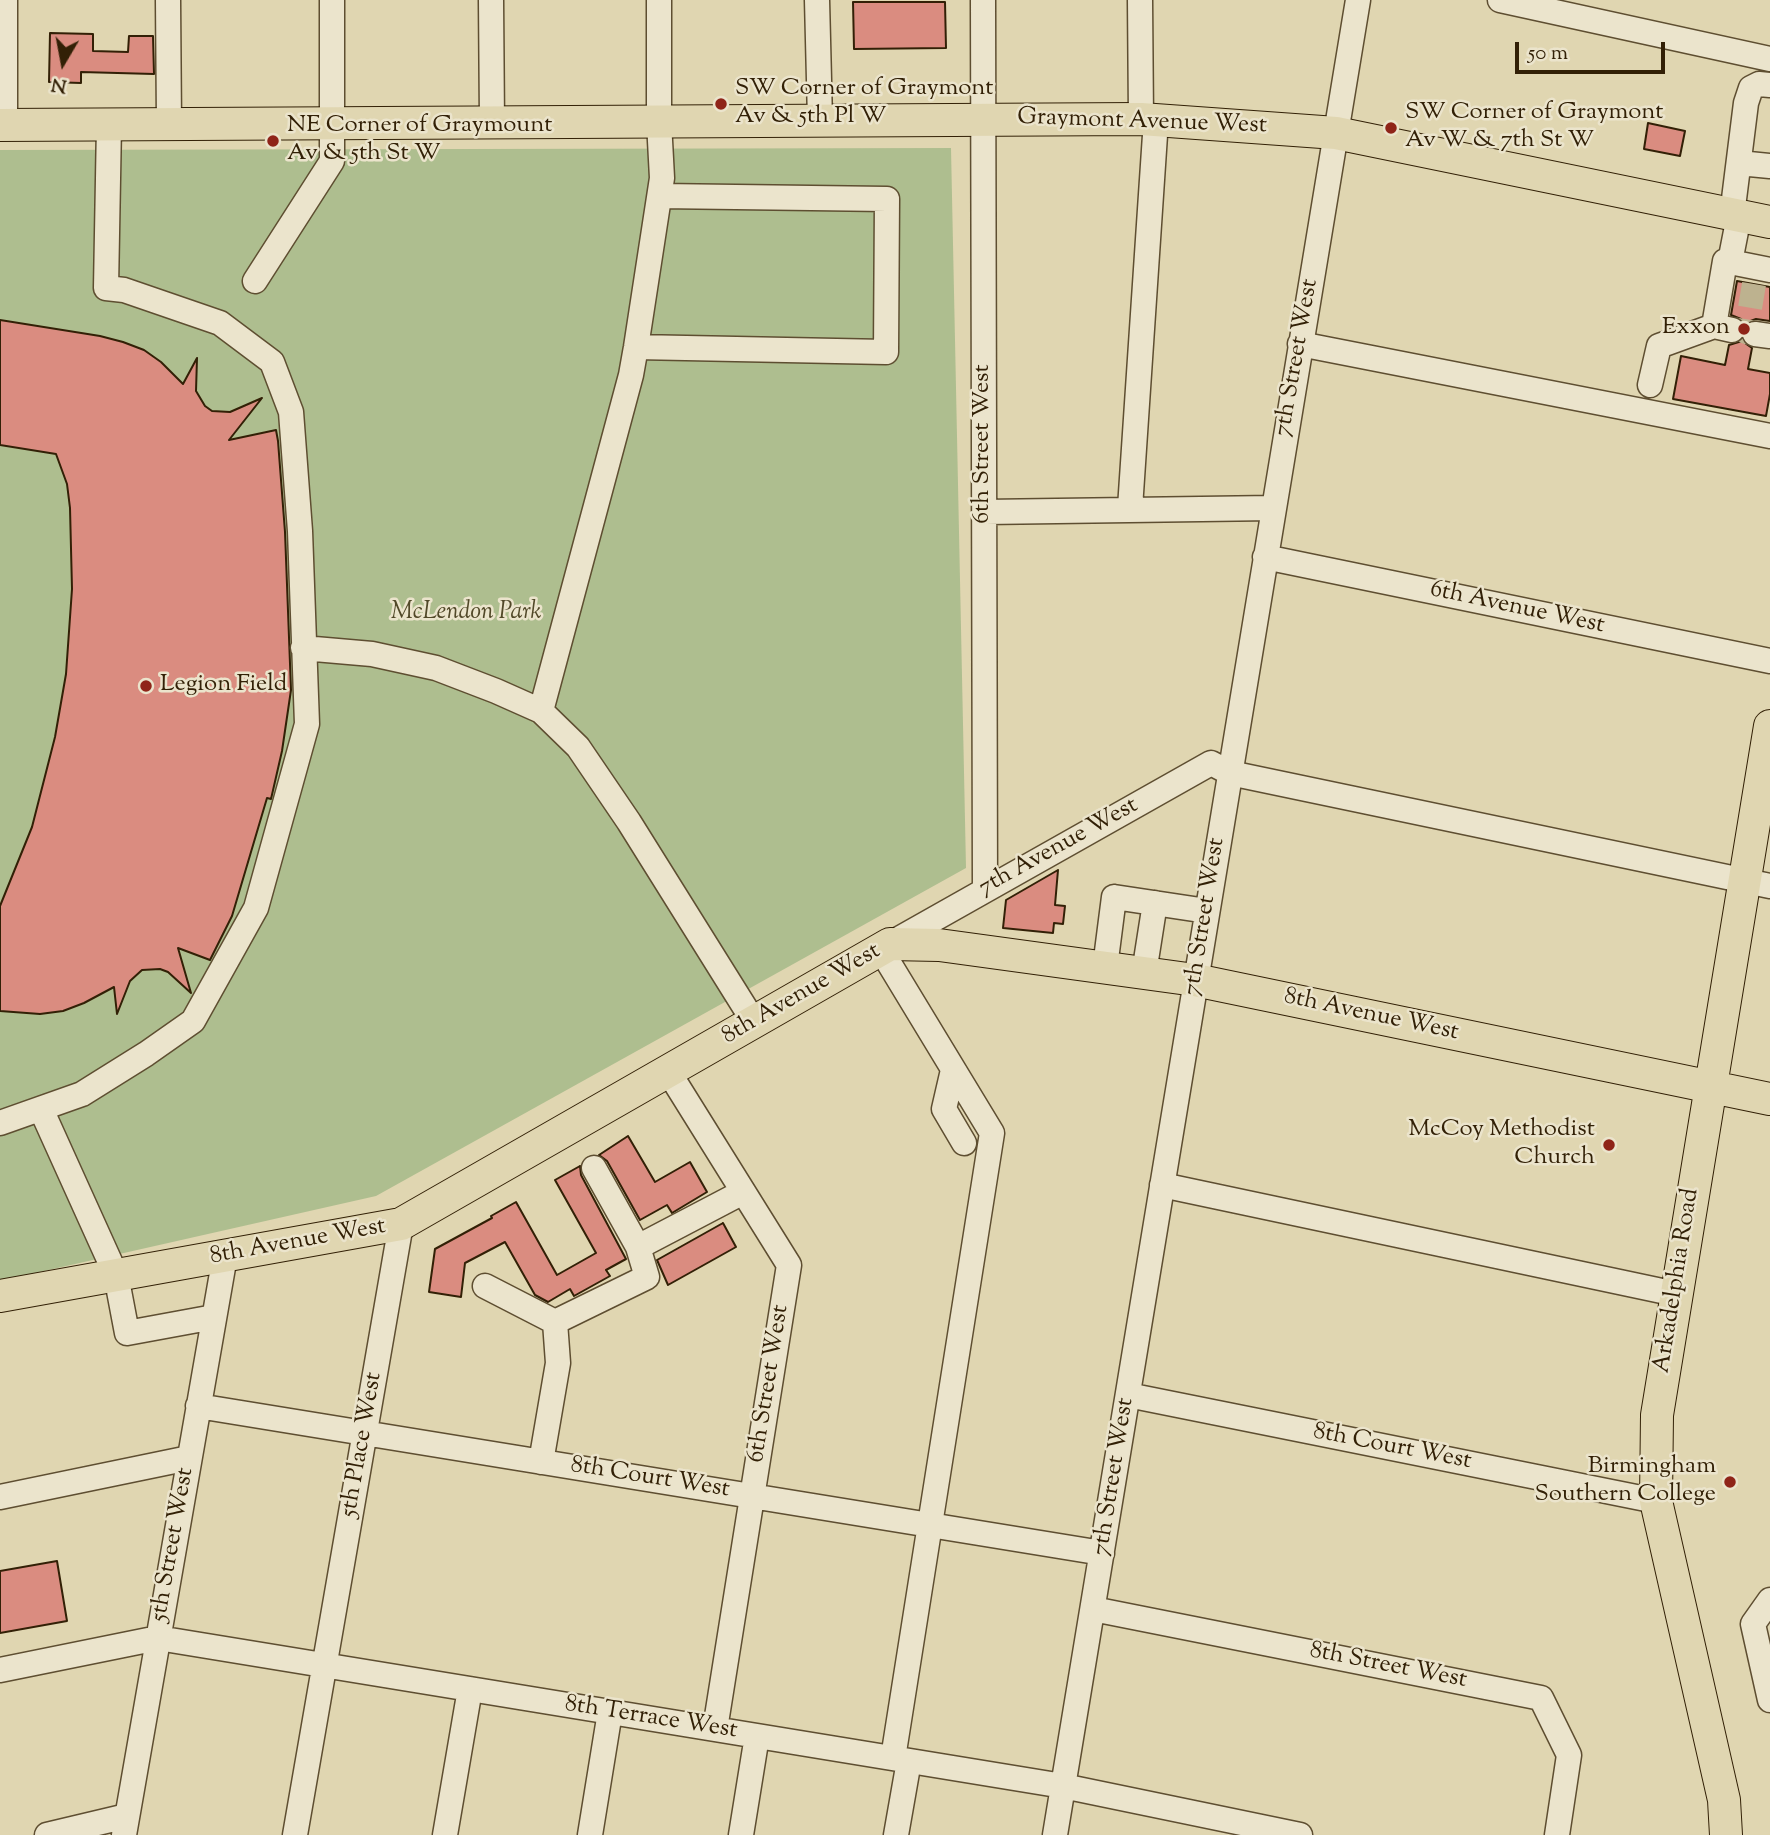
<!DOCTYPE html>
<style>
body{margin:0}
#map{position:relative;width:1770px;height:1835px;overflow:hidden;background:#e0d6b1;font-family:"Sorts Mill Goudy",serif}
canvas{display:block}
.north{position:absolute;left:28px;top:28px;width:70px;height:70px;-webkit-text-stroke:5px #ebe4cc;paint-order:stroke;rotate:190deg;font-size:19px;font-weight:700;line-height:28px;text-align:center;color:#322006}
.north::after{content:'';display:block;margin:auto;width:24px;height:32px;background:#322006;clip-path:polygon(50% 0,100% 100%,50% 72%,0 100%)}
.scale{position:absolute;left:1515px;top:42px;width:150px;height:32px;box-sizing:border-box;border:4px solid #322006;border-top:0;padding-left:9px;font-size:21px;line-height:24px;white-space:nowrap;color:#322006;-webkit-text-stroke:5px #ebe4cc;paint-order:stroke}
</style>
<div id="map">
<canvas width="1770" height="1835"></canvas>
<div class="north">N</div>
<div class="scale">50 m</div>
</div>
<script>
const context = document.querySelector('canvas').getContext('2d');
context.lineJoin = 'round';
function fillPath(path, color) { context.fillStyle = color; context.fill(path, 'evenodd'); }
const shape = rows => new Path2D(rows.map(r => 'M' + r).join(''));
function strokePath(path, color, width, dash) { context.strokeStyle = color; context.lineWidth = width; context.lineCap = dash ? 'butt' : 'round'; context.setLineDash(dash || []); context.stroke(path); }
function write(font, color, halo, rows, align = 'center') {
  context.font = font + ' "Sorts Mill Goudy",serif'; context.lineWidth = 5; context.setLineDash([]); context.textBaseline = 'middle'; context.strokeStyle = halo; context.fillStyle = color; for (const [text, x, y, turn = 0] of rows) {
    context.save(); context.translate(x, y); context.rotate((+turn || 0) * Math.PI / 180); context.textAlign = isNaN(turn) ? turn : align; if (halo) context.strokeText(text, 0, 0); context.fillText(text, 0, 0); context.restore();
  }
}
const green = shape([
 [951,148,966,868,376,1196,0,1281,0,150]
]);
const building = shape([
 [853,2,945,2,946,48,854,49,853,2],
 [50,33,93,34,93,51,128,52,129,36,153,36,154,74,81,72,81,83,49,82,50,33],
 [1648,123,1685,131,1680,156,1644,149,1648,123],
 [1737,281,1770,287,1770,321,1756,319,1745,323,1741,319,1731,315,1737,281],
 [0,320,100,336,123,342,144,350,161,362,183,384,197,358,196,391,205,406,212,411,230,412,262,398,229,440,276,430,278,441,285,532,291,690,282,751,271,799,267,798,232,916,210,960,178,948,191,993,168,972,160,969,142,970,130,981,117,1014,114,987,84,1003,63,1011,40,1014,0,1011,0,906,32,827,55,737,66,674,72,589,70,508,67,484,56,454,0,445,0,320],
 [1742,341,1752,348,1748,369,1770,373,1770,394,1766,416,1673,399,1681,356,1725,365,1729,345,1742,341],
 [1058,870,1055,905,1065,906,1063,924,1054,923,1053,933,1003,928,1006,900,1058,870],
 [628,1136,655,1182,690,1162,707,1192,672,1213,667,1205,640,1220,607,1161,599,1155,628,1136],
 [580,1166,581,1175,626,1259,606,1270,610,1276,574,1296,570,1289,548,1302,535,1295,505,1242,465,1263,461,1297,429,1292,435,1249,492,1218,491,1216,516,1202,557,1275,596,1253,555,1180,580,1166],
 [723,1223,736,1247,668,1285,657,1260,723,1223],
 [57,1561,67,1621,0,1633,0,1571,57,1561]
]);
const minorTunnel = shape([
 [1754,284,1746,332,1755,334]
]);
const minor = shape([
 [5,0,5,125],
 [168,0,169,124],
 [491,0,492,123],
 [817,0,820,120],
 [983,0,985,889],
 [1140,0,1141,119],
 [1500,0,1770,59],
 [1739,163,1770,166],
 [1732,215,1746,103,1751,88,1759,84,1770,85],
 [1730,262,1770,270],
 [255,281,332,161,332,0],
 [1714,326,1725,261,1730,262,1739,216],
 [1755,334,1770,336],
 [1300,344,1770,436],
 [636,347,886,352,887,199,660,196],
 [1650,385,1659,346,1714,326,1732,330],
 [1130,508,1156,120],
 [985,512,1273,508],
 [1265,557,1770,661],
 [303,648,372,654,436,668,496,691,541,711,578,747,629,822,754,1022],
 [541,711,631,375,636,347,662,178,659,122,659,0],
 [890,944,1211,763,1230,773,1770,886],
 [881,950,992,1133,893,1758],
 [1105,967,1114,897,1207,911],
 [1144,973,1155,903],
 [953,1070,944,1109,964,1143],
 [668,1071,789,1265,715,1729],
 [41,1109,116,1275,127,1333,214,1317],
 [0,1123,82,1094,146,1054,193,1021,256,908,307,724,300,531,291,412,272,362,220,323,124,290,106,288,109,124],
 [594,1168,638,1247,743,1192],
 [1162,1185,1676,1294],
 [485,1286,555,1322,647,1277,638,1247],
 [1128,1395,1656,1501],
 [198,1406,1102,1553],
 [541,1462,558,1363,555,1322],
 [0,1497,189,1458],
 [1770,1600,1753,1624,1770,1700],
 [1093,1609,1541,1698,1569,1755,1557,1835],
 [0,1670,158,1638,1063,1786,1300,1835],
 [47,1835,127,1816],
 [124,1835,225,1256],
 [295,1835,401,1224],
 [445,1835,470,1689],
 [590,1835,610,1712],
 [741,1835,757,1736],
 [896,1835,909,1761],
 [1055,1835,1358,0]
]);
const major = shape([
 [0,125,1141,119,1336,133,1770,222],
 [0,1296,401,1224,890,944,939,945,1195,980,1770,1099],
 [1726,1835,1724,1800,1656,1501,1657,1415,1770,726]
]);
const markers = [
 [721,104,7,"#8f2418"],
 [1391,128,7,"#8f2418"],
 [273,141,7,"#8f2418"],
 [1744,329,7,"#8f2418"],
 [146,686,7,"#8f2418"],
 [1609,1145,7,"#8f2418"],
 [1730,1482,7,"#8f2418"]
];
const poiNames = [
 ["SW Corner of Graymont",735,90],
 ["Av & 5th Pl W",735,118],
 ["SW Corner of Graymont",1405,114],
 ["Av W & 7th St W",1405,142],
 ["NE Corner of Graymount",287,127],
 ["Av & 5th St W",287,155],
 ["Exxon",1730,329,"right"],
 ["Legion Field",160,686],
 ["McCoy Methodist",1595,1131,"right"],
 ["Church",1595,1159,"right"],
 ["Birmingham",1716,1468,"right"],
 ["Southern College",1716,1496,"right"]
];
const streetNames = [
 ["Graymont Avenue West",1142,123,2],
 ["7th Street West",1298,358,-80],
 ["6th Street West",984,444,-90],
 ["6th Avenue West",1517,609,12],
 ["7th Avenue West",1059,848,-29],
 ["7th Street West",1206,917,-81],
 ["8th Avenue West",802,995,-30],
 ["8th Avenue West",1371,1016,12],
 ["8th Avenue West",298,1243,-10],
 ["Arkadelphia Road",1678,1281,-81],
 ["6th Street West",770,1384,-81],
 ["5th Place West",363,1445,-80],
 ["8th Court West",1392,1448,11],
 ["7th Street West",1115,1477,-81],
 ["8th Court West",650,1479,9],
 ["5th Street West",174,1545,-80],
 ["8th Street West",1388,1667,11],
 ["8th Terrace West",651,1719,9]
];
const parkNames = [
 ["McLendon Park",466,614]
];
fillPath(green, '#aebe8f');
fillPath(building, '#da8c80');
strokePath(building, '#322006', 2);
strokePath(minorTunnel, '#bdb28f', 24, [24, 12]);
strokePath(minor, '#5e4e31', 27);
strokePath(major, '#322006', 34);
strokePath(minor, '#ebe4cc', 24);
strokePath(major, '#e0d6b1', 32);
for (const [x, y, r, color] of markers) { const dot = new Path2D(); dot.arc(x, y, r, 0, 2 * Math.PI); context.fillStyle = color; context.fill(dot); strokePath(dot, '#ebe4cc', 2.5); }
write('24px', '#322006', '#ebe4cc', poiNames, 'left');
write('24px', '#322006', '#ebe4cc', streetNames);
write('italic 24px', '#514828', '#ebe4cc', parkNames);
</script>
